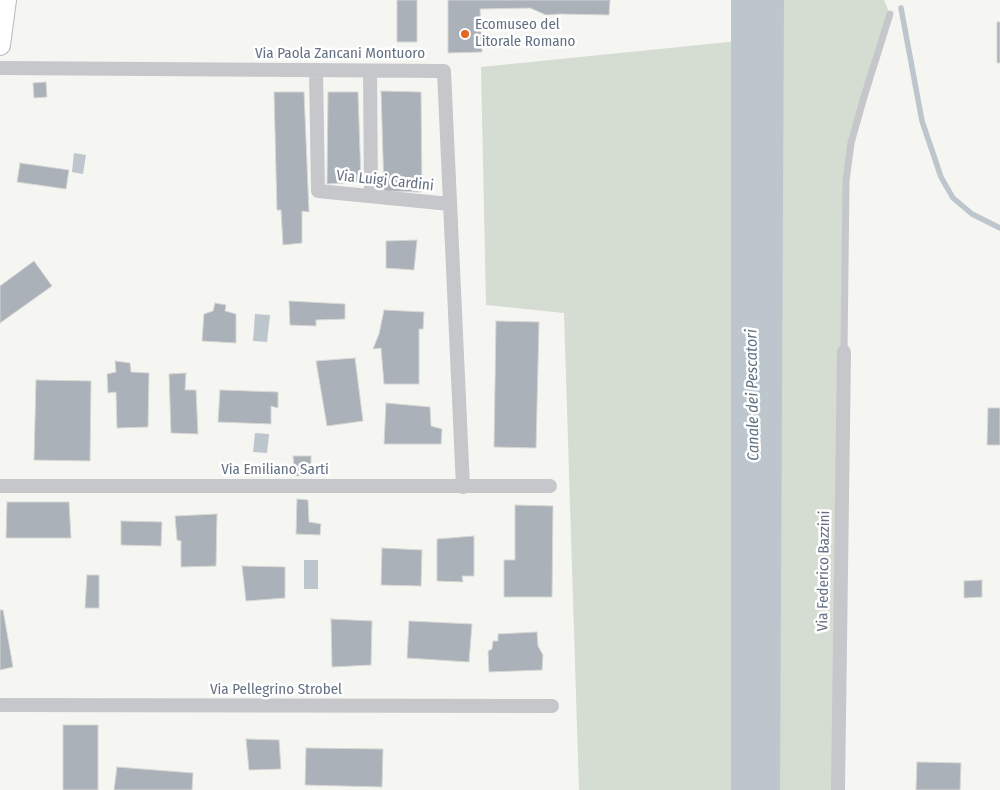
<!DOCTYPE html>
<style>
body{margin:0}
canvas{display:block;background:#f5f5f1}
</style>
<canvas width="1000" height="790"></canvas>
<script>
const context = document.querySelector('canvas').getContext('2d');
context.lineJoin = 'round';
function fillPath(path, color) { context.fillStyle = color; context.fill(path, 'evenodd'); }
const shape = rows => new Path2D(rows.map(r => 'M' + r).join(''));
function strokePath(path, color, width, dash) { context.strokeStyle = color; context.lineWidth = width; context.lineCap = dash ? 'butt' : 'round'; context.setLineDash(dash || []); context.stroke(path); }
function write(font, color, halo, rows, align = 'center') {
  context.font = font + ' "Fira Sans Condensed",sans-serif'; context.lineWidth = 5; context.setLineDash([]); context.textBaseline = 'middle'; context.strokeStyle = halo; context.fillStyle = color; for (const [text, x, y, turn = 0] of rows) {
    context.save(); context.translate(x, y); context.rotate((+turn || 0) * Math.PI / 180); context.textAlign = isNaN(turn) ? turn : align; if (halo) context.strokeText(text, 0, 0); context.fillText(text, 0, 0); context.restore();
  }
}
const green = shape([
 [749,0,884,0,890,14,864,97,846,181,838,790,579,790,564,313,486,305,481,67,749,40]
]);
const water = shape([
 [731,0,784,0,780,790,731,790],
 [74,153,86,155,83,174,72,172],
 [255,314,270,315,267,342,253,341],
 [255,433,269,434,267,453,253,452],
 [304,560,318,560,318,589,304,589]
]);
const stream = shape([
 [901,8,922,121,941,177,953,198,972,214,1000,228]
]);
const building = shape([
 [397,0,417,0,417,42,397,42,397,0],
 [448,0,610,0,609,15,560,14,546,15,530,8,480,9,482,52,448,53,448,0],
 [997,22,1000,22,1000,63,997,63,997,22],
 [46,82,47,97,34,98,33,83,46,82],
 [381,91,421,92,422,192,384,191,381,91],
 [274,92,304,92,309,212,302,211,302,243,283,245,281,210,277,210,274,92],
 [328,92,358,92,361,182,327,184,328,92],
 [20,163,69,170,66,189,17,182,20,163],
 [417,240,414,270,386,268,386,241,417,240],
 [34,261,52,286,0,323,0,286,34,261],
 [289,301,345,304,345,319,316,320,316,326,290,325,289,301],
 [215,303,226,305,225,311,236,314,236,343,202,341,204,314,213,311,215,303],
 [384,310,424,312,423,329,419,329,419,384,384,384,381,348,373,349,379,334,384,310],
 [496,321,539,322,536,448,494,447,496,321],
 [355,358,363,421,327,426,316,361,355,358],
 [115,361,130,363,131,372,149,373,148,427,117,428,116,392,108,393,107,374,116,372,115,361],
 [186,373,185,390,196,390,198,434,171,433,169,374,186,373],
 [36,380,91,381,90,461,34,460,36,380],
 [220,390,278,392,278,408,271,406,271,424,218,422,220,390],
 [386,403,430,407,431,426,442,429,441,444,384,444,386,403],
 [988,408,1000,408,1000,445,987,445,988,408],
 [293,456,311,456,311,475,295,476,293,456],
 [297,499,308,500,309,522,321,524,320,535,296,534,297,499],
 [7,502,69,502,71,538,6,538,7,502],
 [515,505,553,506,552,597,504,597,504,560,515,560,515,505],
 [217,514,216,566,181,567,181,541,177,540,175,516,217,514],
 [121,521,162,522,161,546,121,545,121,521],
 [474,536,474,576,462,576,463,582,437,581,437,539,474,536],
 [382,548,422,550,421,586,381,585,382,548],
 [242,566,285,567,285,598,246,601,242,566],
 [87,575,99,575,99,608,85,608,87,575],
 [982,580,982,597,964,598,964,581,982,580],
 [0,610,3,610,13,667,0,670,0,610],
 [331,619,372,621,371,665,332,667,331,619],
 [409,621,472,624,469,662,407,658,409,621],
 [537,632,538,646,543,655,542,670,489,672,488,651,492,649,493,641,498,641,498,634,537,632],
 [63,725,98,725,98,790,63,790,63,725],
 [246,739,279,740,281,769,249,770,246,739],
 [306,748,383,749,382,787,305,785,306,748],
 [917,762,961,763,960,790,916,790,917,762],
 [117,767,193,773,192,790,114,790,117,767]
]);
const lane = shape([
 [844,352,846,181,851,143,864,97,890,14]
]);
const street = shape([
 [0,68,444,71,463,487],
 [316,70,318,191,450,204],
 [370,71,371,196],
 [0,486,550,486],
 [0,705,552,706],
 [838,790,844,352]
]);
const secondary = shape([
 [0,45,6,0]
]);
const markers = [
 [465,34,5,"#e56621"]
];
const poiNames = [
 ["Ecomuseo del",475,25],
 ["Litorale Romano",475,42]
];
const streetNames = [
 ["Via Paola Zancani Montuoro",340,54],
 ["Via Luigi Cardini",385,181,6],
 ["Via Emiliano Sarti",275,470],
 ["Via Federico Bazzini",824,571,-89],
 ["Via Pellegrino Strobel",276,690]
];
const waterNames = [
 ["Canale dei Pescatori",753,395,-91]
];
fillPath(green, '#d5dcd2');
fillPath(water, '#bdc6cd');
strokePath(stream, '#bdc6cd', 5.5);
fillPath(building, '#abb1b8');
strokePath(building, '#d6d6d4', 1);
strokePath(secondary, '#b7babf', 22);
strokePath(lane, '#c5c7cb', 7);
strokePath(street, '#c5c7cb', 14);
strokePath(secondary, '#fff', 20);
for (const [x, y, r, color] of markers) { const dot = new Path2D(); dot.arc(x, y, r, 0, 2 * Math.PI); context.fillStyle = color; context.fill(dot); strokePath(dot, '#fff', 2); }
write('15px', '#647183', '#fff', poiNames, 'left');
write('15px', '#647183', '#fff', streetNames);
write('italic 16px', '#5f7380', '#fff', waterNames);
</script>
